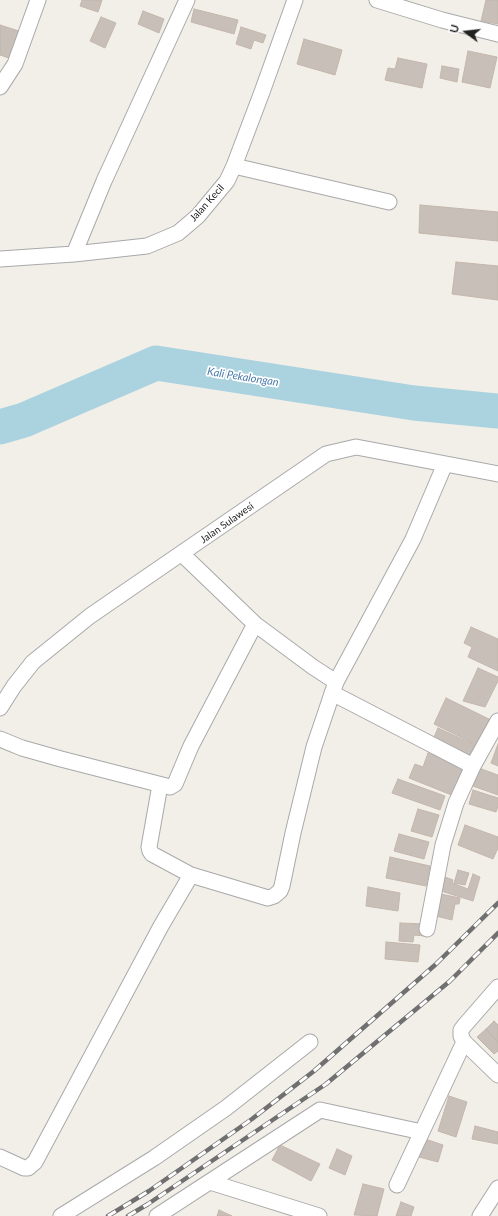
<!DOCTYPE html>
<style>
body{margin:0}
#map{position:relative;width:498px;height:1216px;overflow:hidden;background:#f2efe9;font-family:Lato,sans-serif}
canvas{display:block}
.north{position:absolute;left:446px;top:12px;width:40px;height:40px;-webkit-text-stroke:3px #fff;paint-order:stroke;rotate:285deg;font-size:11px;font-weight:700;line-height:16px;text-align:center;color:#222}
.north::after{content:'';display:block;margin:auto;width:14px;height:18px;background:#222;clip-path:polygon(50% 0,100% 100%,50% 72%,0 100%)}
</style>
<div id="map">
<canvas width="498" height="1216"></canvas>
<div class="north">U</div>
</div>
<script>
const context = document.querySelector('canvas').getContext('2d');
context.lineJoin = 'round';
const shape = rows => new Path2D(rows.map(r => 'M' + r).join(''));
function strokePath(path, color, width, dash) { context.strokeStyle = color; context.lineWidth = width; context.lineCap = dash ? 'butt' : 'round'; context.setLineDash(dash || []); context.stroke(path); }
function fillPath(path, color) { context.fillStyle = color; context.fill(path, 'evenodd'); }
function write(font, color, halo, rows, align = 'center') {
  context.font = font + ' Lato,sans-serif'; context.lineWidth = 3.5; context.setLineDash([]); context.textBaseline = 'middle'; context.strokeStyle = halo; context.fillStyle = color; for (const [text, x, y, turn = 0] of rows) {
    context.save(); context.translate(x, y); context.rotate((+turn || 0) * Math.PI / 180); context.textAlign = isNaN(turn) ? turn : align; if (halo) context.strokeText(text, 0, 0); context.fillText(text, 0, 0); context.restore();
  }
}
const river = shape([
 [0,427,24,420,156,363,414,403,498,411]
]);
const building = shape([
 [82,0,102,0,98,12,80,6,82,0],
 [486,0,498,0,498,24,481,21,486,0],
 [194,9,238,20,234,34,191,22,194,9],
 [143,11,164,19,159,33,138,24,143,11],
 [101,17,116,23,105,48,90,41,101,17],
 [0,25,22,32,12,59,0,55,0,25],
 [241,27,266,35,263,43,254,40,251,49,236,44,241,27],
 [304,39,342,50,335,75,297,64,304,39],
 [468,51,497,57,490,88,462,82,468,51],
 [398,58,427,64,422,88,385,80,388,68,395,69,398,58],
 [442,66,459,69,457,82,440,78,442,66],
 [420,205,498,212,498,241,419,233,420,205],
 [456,262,498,266,498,300,452,294,456,262],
 [471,627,498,639,498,671,468,657,472,647,464,643,471,627],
 [478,668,498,677,498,681,485,707,463,701,478,668],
 [446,698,493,721,481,747,434,724,446,698],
 [438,728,475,745,469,759,432,742,438,728],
 [498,744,498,766,491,763,498,744],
 [428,753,465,768,454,796,409,778,415,764,423,767,428,753],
 [476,767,498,775,498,795,470,785,476,767],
 [398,779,445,796,440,810,392,793,398,779],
 [473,790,498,798,498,806,496,812,469,804,473,790],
 [418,809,439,815,432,837,411,831,418,809],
 [465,825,498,837,498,848,493,859,458,845,465,825],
 [399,834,429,842,424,859,394,851,399,834],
 [390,857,430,866,426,886,386,878,390,857],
 [458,870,469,873,465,885,454,883,458,870],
 [473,874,480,877,473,901,441,891,445,877,453,880,452,883,468,889,473,874],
 [368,887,400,893,398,911,366,906,368,887],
 [436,893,460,898,459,904,455,904,452,920,432,915,436,893],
 [400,923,426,924,425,936,414,935,413,942,399,941,400,923],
 [386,942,420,945,418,962,385,959,386,942],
 [494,1021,498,1025,498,1042,486,1029,494,1021],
 [486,1029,498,1042,498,1051,494,1054,477,1037,486,1029],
 [449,1096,467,1102,456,1137,438,1131,449,1096],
 [475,1126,498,1132,498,1144,472,1139,475,1126],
 [425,1139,443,1145,438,1162,419,1157,425,1139],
 [280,1145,320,1164,311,1181,272,1160,280,1145],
 [337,1149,352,1156,345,1175,329,1168,337,1149],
 [363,1184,384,1189,377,1216,354,1215,363,1184],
 [401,1202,414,1207,411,1216,396,1216,401,1202],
 [219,1210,232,1216,217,1216,219,1210]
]);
const minor = shape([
 [377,0,442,20,498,34],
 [0,87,15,64,38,0],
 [234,166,389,202],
 [74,254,104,181,187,0],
 [0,259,74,254,147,246,178,233,198,216,227,181,234,166,262,92,295,0],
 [182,554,255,624,313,667,336,682],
 [332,693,473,766],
 [0,708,14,686,33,662,90,616,326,454,356,447,498,474],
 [0,739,22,748,61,759,170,787,175,784,191,746,255,624],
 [160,785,149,847,150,851,152,854,191,875],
 [427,929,443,845,456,803,473,766,498,721],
 [498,987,464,1026,461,1030,461,1036,464,1042,498,1075],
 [0,1157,24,1168,28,1168,35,1162,161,926,191,875,268,898,274,896,280,891,282,886,293,833,314,747,336,682,413,539,445,464],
 [210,1182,319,1216],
 [397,1185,464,1042],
 [61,1216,154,1158,226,1108,310,1042],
 [157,1216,320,1110,422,1132],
 [480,1216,498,1188]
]);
const rail = shape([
 [108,1216,149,1191,252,1119,314,1071,435,965,498,903],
 [128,1216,148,1204,326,1084,450,981,498,933]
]);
const streetNames = [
 ["Jalan Kecil",207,203,-48],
 ["Jalan Sulawesi",227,523,-35]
];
const waterNames = [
 ["Kali Pekalongan",243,377,9]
];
strokePath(river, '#aad3df', 35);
fillPath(building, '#c7bfb8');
strokePath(building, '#c4b6ab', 1);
strokePath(minor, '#a9a9a9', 17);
strokePath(minor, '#fff', 15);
strokePath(rail, '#707070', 4.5);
strokePath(rail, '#fff', 3, [9]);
write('10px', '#222', '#fff', streetNames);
write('italic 11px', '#4a7aab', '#fff', waterNames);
</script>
